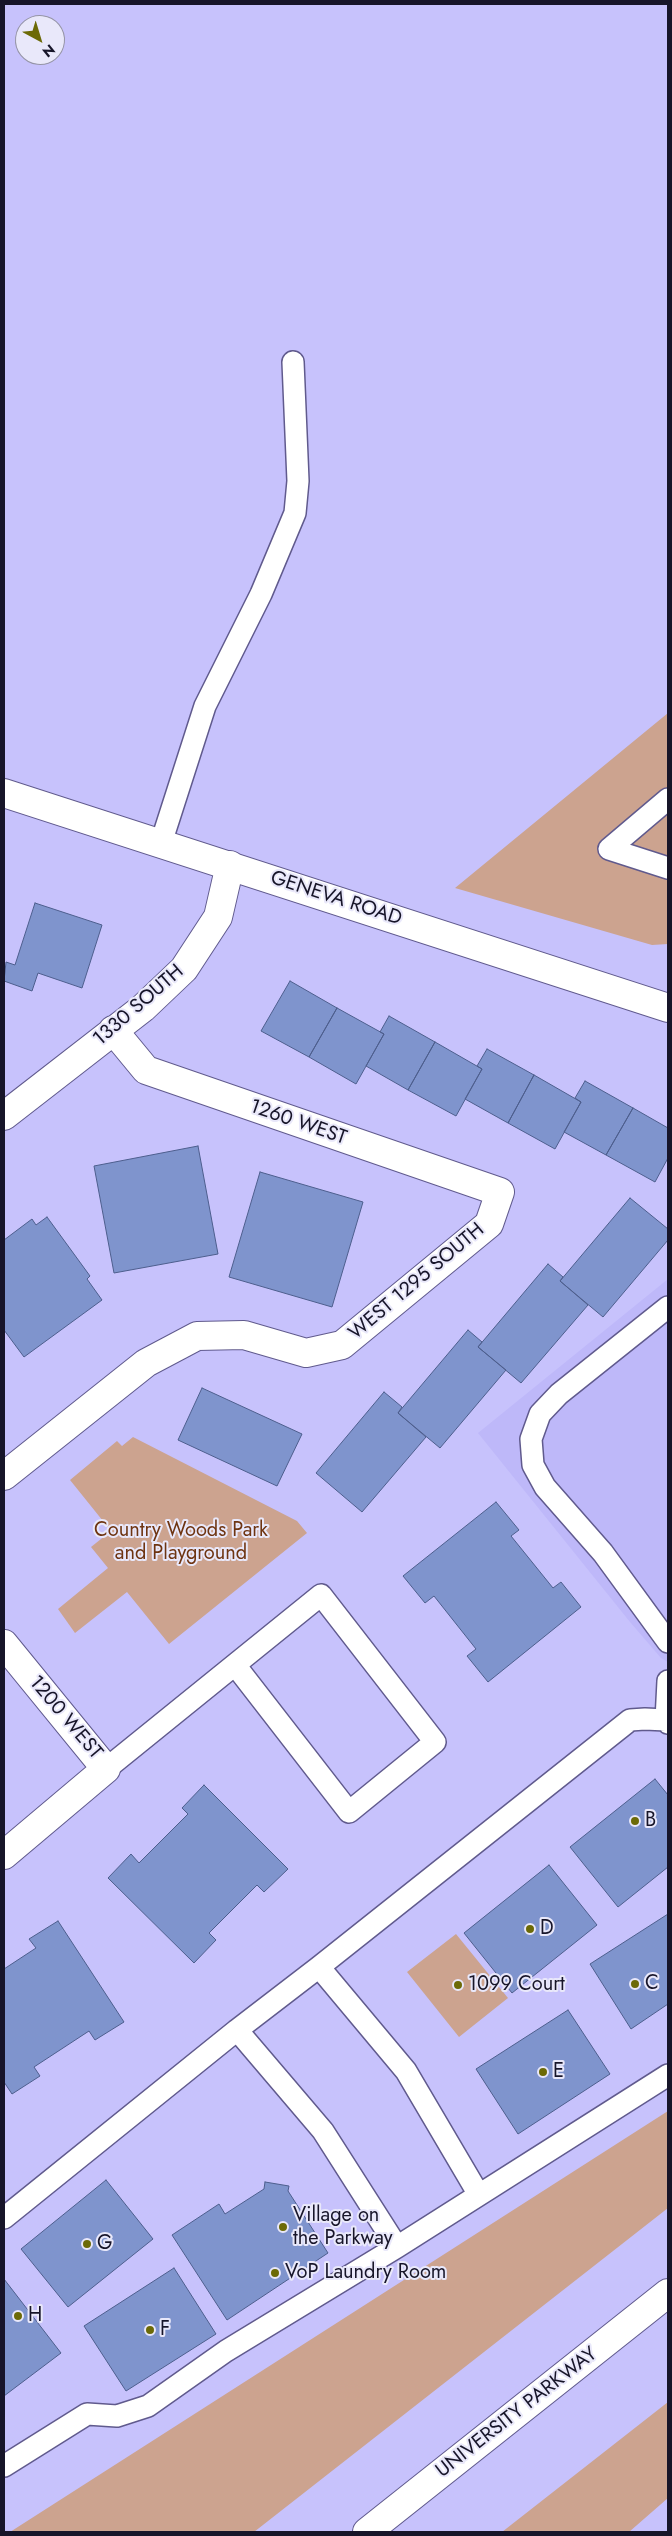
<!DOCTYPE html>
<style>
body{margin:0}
#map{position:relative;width:672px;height:2536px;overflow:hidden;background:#c7c2fc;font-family:Jost,sans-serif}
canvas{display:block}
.frame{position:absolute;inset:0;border:5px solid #171529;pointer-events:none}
.north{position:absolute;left:15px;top:15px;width:50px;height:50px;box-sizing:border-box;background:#e9e8fa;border:1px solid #9594a6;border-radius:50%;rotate:141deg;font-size:14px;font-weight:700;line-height:20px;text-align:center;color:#171529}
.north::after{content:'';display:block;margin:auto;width:18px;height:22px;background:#6c6a07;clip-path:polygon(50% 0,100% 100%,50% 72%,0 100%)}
</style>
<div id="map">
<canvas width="672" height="2536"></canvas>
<div class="frame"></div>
<div class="north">N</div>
</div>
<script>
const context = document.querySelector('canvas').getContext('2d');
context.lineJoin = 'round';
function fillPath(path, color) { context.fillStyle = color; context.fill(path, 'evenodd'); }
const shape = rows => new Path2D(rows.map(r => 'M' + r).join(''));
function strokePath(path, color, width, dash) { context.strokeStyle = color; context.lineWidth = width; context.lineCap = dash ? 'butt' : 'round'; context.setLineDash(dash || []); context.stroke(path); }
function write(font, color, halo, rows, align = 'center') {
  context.font = font + ' Jost,sans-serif'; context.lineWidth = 4; context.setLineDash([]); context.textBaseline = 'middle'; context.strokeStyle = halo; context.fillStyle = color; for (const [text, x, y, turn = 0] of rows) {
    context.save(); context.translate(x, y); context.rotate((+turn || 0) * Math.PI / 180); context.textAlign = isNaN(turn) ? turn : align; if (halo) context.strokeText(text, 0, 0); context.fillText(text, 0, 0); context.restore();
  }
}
const built = shape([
 [668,1279,668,1662,661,1658,630,1622,478,1433]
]);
const green = shape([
 [668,713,668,944,652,945,455,888],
 [133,1437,297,1521,307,1533,169,1644,127,1592,75,1633,58,1609,108,1568,91,1547,111,1531,70,1480,117,1441,122,1446],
 [456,1934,508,1998,459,2037,407,1972],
 [668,2111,668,2208,254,2532,10,2532],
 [668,2402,668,2498,629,2532,502,2532]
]);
const building = shape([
 [35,903,102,925,82,988,38,973,32,991,4,981,6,962,15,965,35,903],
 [290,981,337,1008,309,1057,261,1031,290,981],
 [337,1008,384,1034,356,1084,309,1057,337,1008],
 [389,1016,435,1042,408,1090,366,1066,384,1034,380,1032,389,1016],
 [435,1042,482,1069,456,1116,408,1090,435,1042],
 [487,1049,534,1075,508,1123,465,1099,482,1069,477,1066,487,1049],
 [534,1075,581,1102,555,1149,508,1123,534,1075],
 [585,1081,633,1108,606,1155,564,1132,581,1102,575,1098,585,1081],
 [633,1108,668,1128,668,1158,655,1182,606,1155,633,1108],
 [198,1146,218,1254,114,1273,94,1166,198,1146],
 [260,1172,363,1202,332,1307,229,1277,260,1172],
 [630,1198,668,1229,668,1240,603,1317,560,1281,630,1198],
 [47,1217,90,1276,87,1279,102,1300,24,1357,4,1330,4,1240,32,1219,36,1225,47,1217],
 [548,1264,563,1277,560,1281,588,1305,521,1383,478,1347,548,1264],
 [468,1330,482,1342,478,1347,506,1370,440,1448,398,1413,468,1330],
 [202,1388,302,1434,277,1486,178,1440,202,1388],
 [384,1392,402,1407,398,1413,426,1437,362,1512,316,1473,384,1392],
 [496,1502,519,1530,511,1536,553,1588,561,1582,581,1607,488,1682,467,1656,476,1649,434,1596,425,1603,403,1576,496,1502],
 [655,1779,668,1795,668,1867,618,1907,570,1847,655,1779],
 [204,1785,288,1869,264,1892,257,1885,209,1933,216,1940,194,1963,108,1878,131,1854,139,1863,188,1814,182,1808,204,1785],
 [549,1865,597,1925,512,1993,464,1933,549,1865],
 [668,1914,668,2004,631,2029,590,1964,668,1914],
 [58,1921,124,2022,95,2040,89,2031,34,2067,40,2076,12,2094,4,2082,4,1969,36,1948,29,1939,58,1921],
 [568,2010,610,2074,518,2134,476,2069,568,2010],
 [106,2180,153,2239,68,2307,21,2249,106,2180],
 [265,2182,289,2186,288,2191,328,2253,227,2320,172,2235,219,2204,225,2214,264,2189,265,2182],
 [174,2268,216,2334,126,2391,84,2326,174,2268],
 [4,2279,61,2353,4,2396,4,2279]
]);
const lane = shape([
 [668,799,609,849,668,868],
 [161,843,205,706,261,594,295,513,298,481,293,362],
 [668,1307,559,1394,540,1414,531,1439,533,1465,545,1487,603,1553,668,1642],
 [666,1720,668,1681],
 [106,1769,321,1595,435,1742,349,1812,235,1665],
 [319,1967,406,2071,479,2195],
 [237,2030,323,2131,397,2247],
 [4,2218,237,2030,319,1967,630,1720,645,1719,666,1720,668,1723],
 [4,2466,87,2414,117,2416,148,2406,226,2351,397,2247,668,2075]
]);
const street = shape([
 [4,1116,143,1008,184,969,218,917,230,865],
 [4,1476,146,1363,197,1336,244,1335,306,1353,342,1345,489,1224,500,1192,146,1070,113,1030],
 [4,1644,106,1769,4,1855]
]);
const secondary = shape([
 [4,793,668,1008],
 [367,2532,668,2293]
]);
const markers = [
 [635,1821,5,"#6c6a07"],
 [530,1929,5,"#6c6a07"],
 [635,1984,5,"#6c6a07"],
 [458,1985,5,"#6c6a07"],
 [543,2072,5,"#6c6a07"],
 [283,2227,5,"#6c6a07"],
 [87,2244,5,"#6c6a07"],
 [275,2273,5,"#6c6a07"],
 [18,2316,5,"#6c6a07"],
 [150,2330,5,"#6c6a07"]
];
const streetNames = [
 ["GENEVA ROAD",336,899,18],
 ["1330 SOUTH",139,1006,-41],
 ["1260 WEST",298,1123,19],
 ["WEST 1295 SOUTH",417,1282,-40],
 ["1200 WEST",65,1718,50],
 ["UNIVERSITY PARKWAY",517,2413,-38]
];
const parkNames = [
 ["Country Woods Park",181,1531],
 ["and Playground",181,1554]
];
const poiNames = [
 ["B",645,1821],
 ["D",540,1929],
 ["C",645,1984],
 ["1099 Court",468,1985],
 ["E",553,2072],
 ["Village on",293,2216],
 ["the Parkway",293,2239],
 ["G",97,2244],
 ["VoP Laundry Room",285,2273],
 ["H",28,2316],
 ["F",160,2330]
];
fillPath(built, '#beb8f9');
fillPath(green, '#cca38f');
fillPath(building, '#7f94cd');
strokePath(building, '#4d5e8d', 1);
strokePath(lane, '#605a8d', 24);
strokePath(street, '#605a8d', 30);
strokePath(secondary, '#605a8d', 30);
strokePath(lane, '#fff', 21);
strokePath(street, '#fff', 28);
strokePath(secondary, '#fff', 28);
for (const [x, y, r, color] of markers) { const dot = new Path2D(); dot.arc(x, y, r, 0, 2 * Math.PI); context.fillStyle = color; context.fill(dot); strokePath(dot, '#e9e8fa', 2); }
write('20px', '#171529', '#e9e8fa', streetNames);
write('20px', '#6e3411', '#e9e8fa', parkNames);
write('20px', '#171529', '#e9e8fa', poiNames, 'left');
</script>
